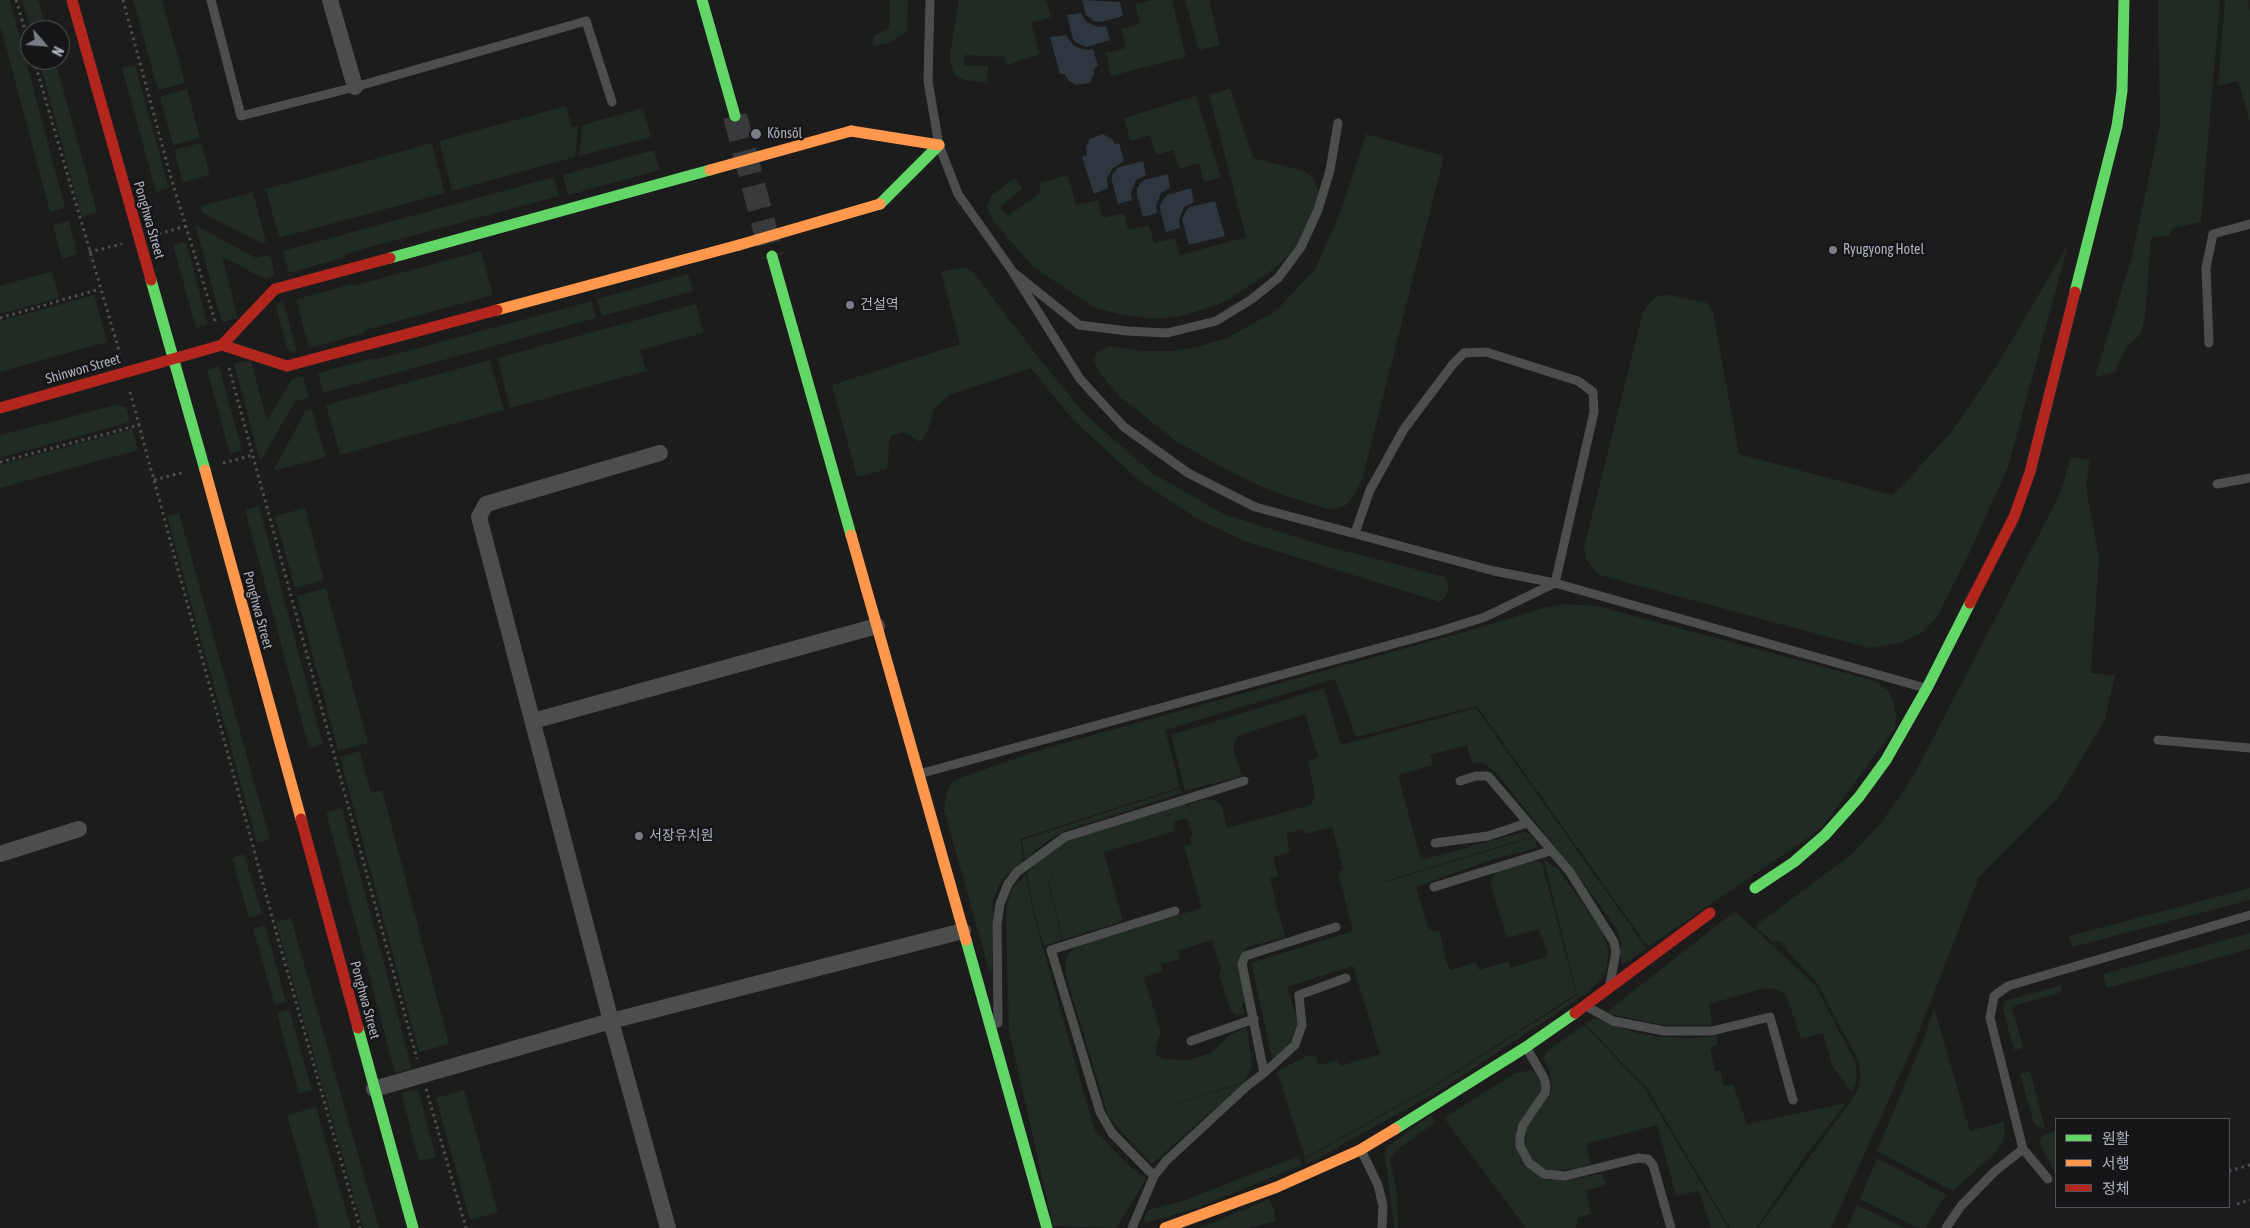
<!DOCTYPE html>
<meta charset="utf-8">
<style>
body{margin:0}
#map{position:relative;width:2250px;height:1228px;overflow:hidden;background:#1c1c1c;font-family:"Asap Condensed","Noto Sans KR",sans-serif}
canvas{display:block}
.legend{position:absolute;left:2055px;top:1118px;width:175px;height:90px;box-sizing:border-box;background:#161618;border:1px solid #52545a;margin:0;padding:6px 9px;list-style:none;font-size:15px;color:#adb1bd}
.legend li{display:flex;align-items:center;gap:10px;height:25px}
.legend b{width:25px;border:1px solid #52545a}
.north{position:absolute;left:20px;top:20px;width:50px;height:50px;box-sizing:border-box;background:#161618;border:1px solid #52545a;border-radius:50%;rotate:117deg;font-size:14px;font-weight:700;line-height:20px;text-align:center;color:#adb1bd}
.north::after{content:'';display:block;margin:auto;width:18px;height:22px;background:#7a7d85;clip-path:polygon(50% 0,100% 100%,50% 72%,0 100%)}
</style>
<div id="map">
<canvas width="2250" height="1228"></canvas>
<ul class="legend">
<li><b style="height:6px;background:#63d668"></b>원활</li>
<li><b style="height:6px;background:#ff974d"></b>서행</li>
<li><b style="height:6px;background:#b3261e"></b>정체</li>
</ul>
<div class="north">N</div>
</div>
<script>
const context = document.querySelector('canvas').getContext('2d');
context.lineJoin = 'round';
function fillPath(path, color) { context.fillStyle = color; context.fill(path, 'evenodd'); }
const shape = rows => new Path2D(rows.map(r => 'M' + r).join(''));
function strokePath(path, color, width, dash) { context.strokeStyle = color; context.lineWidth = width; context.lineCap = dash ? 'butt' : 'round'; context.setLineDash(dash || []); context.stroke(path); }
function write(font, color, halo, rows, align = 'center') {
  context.font = font + ' "Asap Condensed","Noto Sans KR",sans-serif'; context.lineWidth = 5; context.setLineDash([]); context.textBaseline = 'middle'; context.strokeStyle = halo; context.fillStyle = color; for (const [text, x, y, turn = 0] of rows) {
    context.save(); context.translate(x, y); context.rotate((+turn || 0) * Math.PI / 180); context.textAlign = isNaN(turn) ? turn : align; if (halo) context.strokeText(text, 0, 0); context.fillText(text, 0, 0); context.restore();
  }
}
const green = shape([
 [0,0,10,0,65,208,50,212,0,25],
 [22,0,38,0,47,30,31,30],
 [133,0,162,0,185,83,158,90],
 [890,0,908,0,907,31,889,43,874,46,874,36,889,28],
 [959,0,1046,0,1051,17,1031,23,1040,54,1007,65,1004,57,964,55,964,65,988,66,987,83,965,80,955,75,951,66,950,53],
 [1152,0,1172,0,1186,57,1111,76,1106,53,1126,48,1121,29,1140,24,1135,4],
 [1185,0,1209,0,1220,45,1199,50],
 [2158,0,2220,0,2201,222,2173,228,2169,236,2151,238,2145,316,2141,334,2126,348,2115,372,2095,377,2132,256,2160,125],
 [2225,0,2248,0,2250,12,2250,122,2238,81,2218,86],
 [39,60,55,60,97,212,82,217],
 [135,65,169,188,156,192,122,68],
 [1230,88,1253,158,1304,171,1313,178,1319,192,1316,205,1301,239,1288,256,1267,274,1225,302,1179,317,1153,319,1123,315,1095,308,1033,267,992,219,987,206,992,195,1015,178,1023,189,1000,206,1008,216,1041,192,1039,183,1068,175,1076,205,1098,200,1103,218,1124,213,1128,230,1149,225,1154,243,1175,238,1180,255,1246,237,1209,95],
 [187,89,200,138,173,145,160,97],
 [1196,96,1221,177,1204,182,1199,163,1179,169,1173,150,1156,155,1150,135,1130,141,1124,118],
 [566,106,572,127,578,126,575,157,452,191,439,141],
 [643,108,651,137,579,156,582,125],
 [1366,134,1444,156,1362,480,1354,496,1345,506,1330,510,1271,491,1225,469,1176,441,1120,397,1098,371,1094,360,1097,352,1110,346,1142,351,1172,351,1197,347,1227,338,1277,310,1315,269,1338,218],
 [201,143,210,175,183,182,174,150],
 [432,143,445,193,279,238,266,189],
 [654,150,660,170,568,195,563,175],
 [554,177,559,196,345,254,346,257,289,273,283,251],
 [253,192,266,242,261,243,203,213,201,206],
 [69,221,77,254,62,259,53,225],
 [195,225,256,258,270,255,275,276,264,279,222,256,238,318,222,322],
 [186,241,208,325,196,328,173,245],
 [2068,245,2008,467,1968,556,1937,617,1924,631,1901,643,1869,648,1599,575,1586,559,1584,547,1643,312,1648,305,1657,296,1669,295,1707,303,1713,312,1739,454,1892,495,1904,484,1953,430,1999,362],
 [481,251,493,295,365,330,365,333,309,348,296,299,352,284,353,286],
 [964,267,974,273,1042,362,1085,414,1152,473,1224,514,1315,543,1445,577,1449,589,1446,596,1440,602,1244,541,1198,519,1140,481,1072,419,1031,368,949,395,934,409,928,431,920,442,904,432,890,436,887,469,857,477,832,385,960,344,941,272],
 [52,271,59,298,0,314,0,286],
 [688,274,693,291,602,316,597,299],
 [94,295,107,342,0,372,0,321],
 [283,300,297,352,293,353,287,349,276,307,280,301],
 [592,301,596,318,323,393,318,373,373,358,374,360],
 [696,304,704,333,640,350,646,371,510,408,497,358],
 [251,360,267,421,292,379,303,376,309,398,295,401,260,462,234,364],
 [490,360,504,410,340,455,326,405],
 [219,366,242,450,230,454,207,370],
 [116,405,126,407,130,422,0,458,0,435],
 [312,409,326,457,273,471,306,410],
 [132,429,138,450,0,488,0,465],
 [2071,457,2090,459,2086,487,2099,558,2091,673,2115,675,2105,720,2057,799,1979,877,1917,1037,1831,1228,1758,1228,1847,1106,1857,1092,1860,1077,1859,1062,1817,983,1778,940,1774,943,1755,926,1852,854,1879,825,1899,798,1915,773,2059,496],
 [259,506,323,744,309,748,245,510],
 [305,508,324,580,295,588,275,516],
 [179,513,270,839,257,843,167,516],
 [326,588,368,743,338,751,297,596],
 [1565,604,1597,606,1876,681,1889,692,1893,702,1896,715,1895,728,1821,829,1648,947,1477,706,1356,737,1335,679,1165,730,1180,787,1020,839,1024,859,1001,881,993,900,992,967,990,974,944,810,947,792,951,784,960,778,1043,749,1485,626,1543,608],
 [1324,688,1341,745,1476,708,1647,949,1623,964,1621,962,1621,944,1617,929,1574,870,1497,774,1483,762,1472,764,1467,745,1430,755,1433,765,1398,775,1421,860,1524,832,1534,836,1382,882,1382,883,1534,837,1537,848,1491,860,1416,887,1428,928,1433,931,1439,930,1447,963,1451,970,1476,962,1479,970,1509,961,1511,968,1548,956,1539,929,1507,938,1490,883,1497,871,1531,860,1542,863,1576,994,1440,1082,1305,1158,1277,1071,1306,1056,1316,1056,1319,1065,1338,1060,1340,1066,1380,1054,1353,966,1287,987,1297,1019,1297,1026,1290,1043,1279,1055,1272,1058,1251,963,1353,931,1338,872,1343,870,1332,827,1305,834,1303,829,1286,834,1290,852,1273,857,1278,876,1270,878,1285,937,1248,947,1240,955,1238,962,1247,1002,1242,1003,1244,1014,1236,1015,1231,1011,1219,976,1221,968,1212,940,1177,951,1180,959,1161,964,1163,971,1144,977,1161,1033,1156,1045,1156,1055,1164,1059,1187,1060,1211,1053,1230,1035,1245,1028,1247,1028,1252,1066,1244,1082,1148,1113,1244,1083,1152,1164,1115,1125,1108,1115,1066,976,1066,959,1069,953,1077,946,1202,908,1184,846,1191,844,1190,837,1193,835,1187,818,1173,822,1176,831,1104,852,1123,921,1063,940,1049,884,1057,864,1048,884,1062,940,1044,946,1034,912,1027,873,1039,861,1066,841,1185,803,1186,807,1189,806,1193,820,1189,804,1206,799,1217,801,1222,807,1227,828,1311,805,1315,795,1308,761,1318,757,1305,714,1240,735,1235,740,1233,750,1242,776,1185,791,1171,735],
 [360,751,371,793,382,790,449,1044,419,1052,340,757],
 [1181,788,1182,793,1067,830,1049,840,1025,859,1022,840],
 [342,808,412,1068,395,1073,326,812],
 [244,854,262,914,249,918,232,858],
 [1544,860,1559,870,1602,931,1609,952,1606,971,1601,979,1587,993,1442,1089,1319,1158,1306,1163,1305,1159,1440,1083,1577,995],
 [1026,875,1033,912,1094,1129,1125,1162,1146,1179,1116,1228,1053,1226,1009,1031,1006,908,1012,889],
 [2250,888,2250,900,2072,947,2069,936],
 [1735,911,1815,985,1855,1062,1857,1078,1853,1091,1848,1088,1832,1065,1823,1033,1801,1039,1787,998,1784,993,1778,990,1769,988,1758,990,1709,1004,1712,1025,1664,1025,1608,1014,1609,1010],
 [291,918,379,1228,363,1228,276,922],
 [265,925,286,1002,275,1006,253,929],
 [2250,933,2250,949,2107,988,2103,974],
 [2061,985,2062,992,2012,1006,2023,1048,2014,1050,2003,1009,2005,1001],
 [1934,1008,1970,1131,2004,1122,2005,1134,2002,1143,1994,1154,1953,1191,1877,1151,1923,1041],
 [289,1009,312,1090,299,1094,277,1013],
 [1595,1018,1637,1033,1662,1037,1695,1038,1717,1036,1717,1045,1710,1047,1715,1071,1720,1070,1724,1086,1733,1084,1747,1124,1846,1103,1811,1148,1756,1228,1730,1228,1647,1088,1585,1024],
 [1584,1025,1645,1089,1728,1228,1711,1228,1699,1191,1676,1196,1657,1125,1586,1144,1591,1163,1580,1168,1555,1171,1545,1169,1531,1160,1525,1145,1527,1127,1550,1095,1552,1088,1549,1070,1543,1058,1547,1051],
 [1533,1070,1542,1083,1542,1088,1519,1125,1517,1146,1520,1156,1533,1172,1551,1180,1566,1180,1602,1174,1606,1185,1586,1191,1591,1214,1578,1218,1576,1228,1526,1228,1444,1118,1515,1073],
 [2030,1071,2045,1128,2037,1127,2034,1123,2020,1074],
 [418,1089,436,1157,419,1161,401,1093],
 [464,1090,498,1212,470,1220,436,1098],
 [316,1107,351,1228,319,1228,287,1115],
 [1431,1115,1436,1122,1398,1149,1390,1159,1397,1193,1398,1228,1394,1228,1385,1153,1387,1147],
 [2056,1131,2056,1176,2039,1141,2043,1135],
 [1299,1156,1302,1165,1197,1208,1145,1223,1144,1218,1148,1210,1185,1200],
 [1877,1158,1947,1195,1939,1205,1926,1228,1918,1228,1860,1199],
 [1269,1199,1274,1209,1276,1221,1249,1228,1199,1228],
 [1857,1205,1905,1228,1847,1228]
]);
const water = shape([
 [1082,0,1120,2,1123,16,1101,22,1094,21,1086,15],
 [1081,13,1086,22,1098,27,1106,26,1110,40,1087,47,1076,43,1073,39,1067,15],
 [1066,35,1074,46,1086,50,1093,49,1098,66,1094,68,1094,74,1089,83,1076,85,1068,80,1065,74,1060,74,1050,37],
 [1103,134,1112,139,1115,144,1119,143,1124,161,1112,169,1107,179,1108,188,1094,194,1082,157,1087,155,1086,147,1090,139],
 [1143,161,1146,175,1136,180,1131,193,1132,200,1118,204,1112,181,1112,175,1119,167],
 [1168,174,1170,188,1161,193,1156,206,1157,213,1143,217,1137,195,1137,188,1144,180],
 [1191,188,1194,202,1184,207,1179,220,1180,228,1166,232,1160,209,1161,203,1167,195],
 [1215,201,1225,236,1189,245,1182,219,1186,211,1190,207]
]);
const secondaryTunnel = shape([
 [735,116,772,256]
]);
const path = shape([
 [16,0,30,47],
 [123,0,171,178,216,324],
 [34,60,120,354],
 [159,234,186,226],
 [89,252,122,244],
 [0,318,100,289],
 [229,368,417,1059],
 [130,392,139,425],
 [0,462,139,425,277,935,360,1228],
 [223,463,254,455],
 [154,480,185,472],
 [426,1089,466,1228],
 [2229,1171,2250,1165],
 [2237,1204,2250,1200]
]);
const lane = shape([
 [211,0,241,116,355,87,586,21,612,102],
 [930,0,928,81,939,145,958,194,1013,272,1079,325,1127,331,1167,333,1216,321,1252,299,1278,278,1301,247,1318,210,1330,170,1338,123],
 [1013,272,1080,379,1124,427,1188,473,1255,507,1494,571,1555,583,1925,688],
 [2209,343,2206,268,2213,234,2250,224],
 [2217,484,2250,478],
 [1355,533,1370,490,1404,429,1453,364,1464,353,1486,352,1578,381,1593,392,1594,412,1555,583],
 [2158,740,2250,748],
 [919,774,1437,632,1485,617,1555,583],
 [1460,781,1476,776,1488,776,1570,872,1614,942,1616,952,1610,983],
 [1435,843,1488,836,1527,823],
 [1434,887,1550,851],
 [1588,1007,1613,1021,1664,1031,1712,1031,1770,1017,1793,1100],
 [998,1023,997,924,1000,904,1008,884,1017,872,1065,837,1244,781],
 [1191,1041,1254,1019],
 [1526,1047,1544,1078,1546,1086,1545,1093,1523,1125,1520,1137,1520,1146,1529,1163,1544,1174,1565,1176,1638,1158,1648,1159,1653,1165,1671,1228],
 [1264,1073,1295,1045,1302,1025,1299,995,1346,978],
 [1361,1150,1378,1185,1383,1206,1382,1228],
 [1154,1176,1112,1133,1100,1112,1051,950,1175,911],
 [2048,1179,2023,1149,1990,1018,1994,996,2008,986,2250,915],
 [1132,1228,1154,1176,1166,1161,1247,1086,1264,1073,1242,964,1245,956,1336,927],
 [1946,1228,1961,1206,1994,1172,2023,1149]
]);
const street = shape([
 [330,0,355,87],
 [660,453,486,504,479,517,611,1021,668,1228],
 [533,721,877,626],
 [0,854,79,829],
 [374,1089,611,1021,963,931]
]);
const fast = shape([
 [702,0,735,116],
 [880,204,939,145],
 [772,256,851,535],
 [390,258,710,170],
 [151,280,205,470],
 [2075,292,2117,126,2122,91,2124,0],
 [1755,888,1794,862,1825,835,1859,797,1886,760,1927,688,1970,603],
 [966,940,1047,1228],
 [358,1028,413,1228],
 [1395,1129,1526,1047,1575,1013]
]);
const slow = shape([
 [851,131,939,145],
 [497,310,739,245],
 [205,470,301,819],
 [851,535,966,940],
 [1165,1228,1277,1187,1360,1150,1395,1129]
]);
const jam = shape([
 [72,0,151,280],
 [222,345,287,366,497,310],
 [0,408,222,345,275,289,390,258],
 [1970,603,2014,517,2030,472,2075,292],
 [301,819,358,1028],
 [1575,1013,1710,913]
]);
const slowBridge = shape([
 [710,170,851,131],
 [739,245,880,204]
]);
const markers = [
 [756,134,6,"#7a7d85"],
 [1833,250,5,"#7a7d85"],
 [850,305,5,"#7a7d85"],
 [639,836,5,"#7a7d85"]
];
const poiNames = [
 ["Kŏnsŏl",767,134],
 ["Ryugyong Hotel",1843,250],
 ["건설역",860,305],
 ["서장유치원",649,836]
];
const streetNames = [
 ["Ponghwa Street",149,220,74],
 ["Shinwon Street",83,369,-16],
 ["Ponghwa Street",258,610,75],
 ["Ponghwa Street",365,1000,75]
];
fillPath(green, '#212a23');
fillPath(water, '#2e363f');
strokePath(secondaryTunnel, '#393a3c', 24, [24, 12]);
strokePath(path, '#4c4e51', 3, [2.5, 4]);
strokePath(lane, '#4c4d4f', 9);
strokePath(street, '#4c4d4f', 16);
strokePath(fast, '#63d668', 11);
strokePath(slow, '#ff974d', 11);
strokePath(jam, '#b3261e', 11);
strokePath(slowBridge, '#ff974d', 11);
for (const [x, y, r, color] of markers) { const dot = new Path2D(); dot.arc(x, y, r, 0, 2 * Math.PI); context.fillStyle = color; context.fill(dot); strokePath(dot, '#161618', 2); }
write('14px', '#adb1bd', '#161618', poiNames, 'left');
write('14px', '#adb1bd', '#161618', streetNames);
</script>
